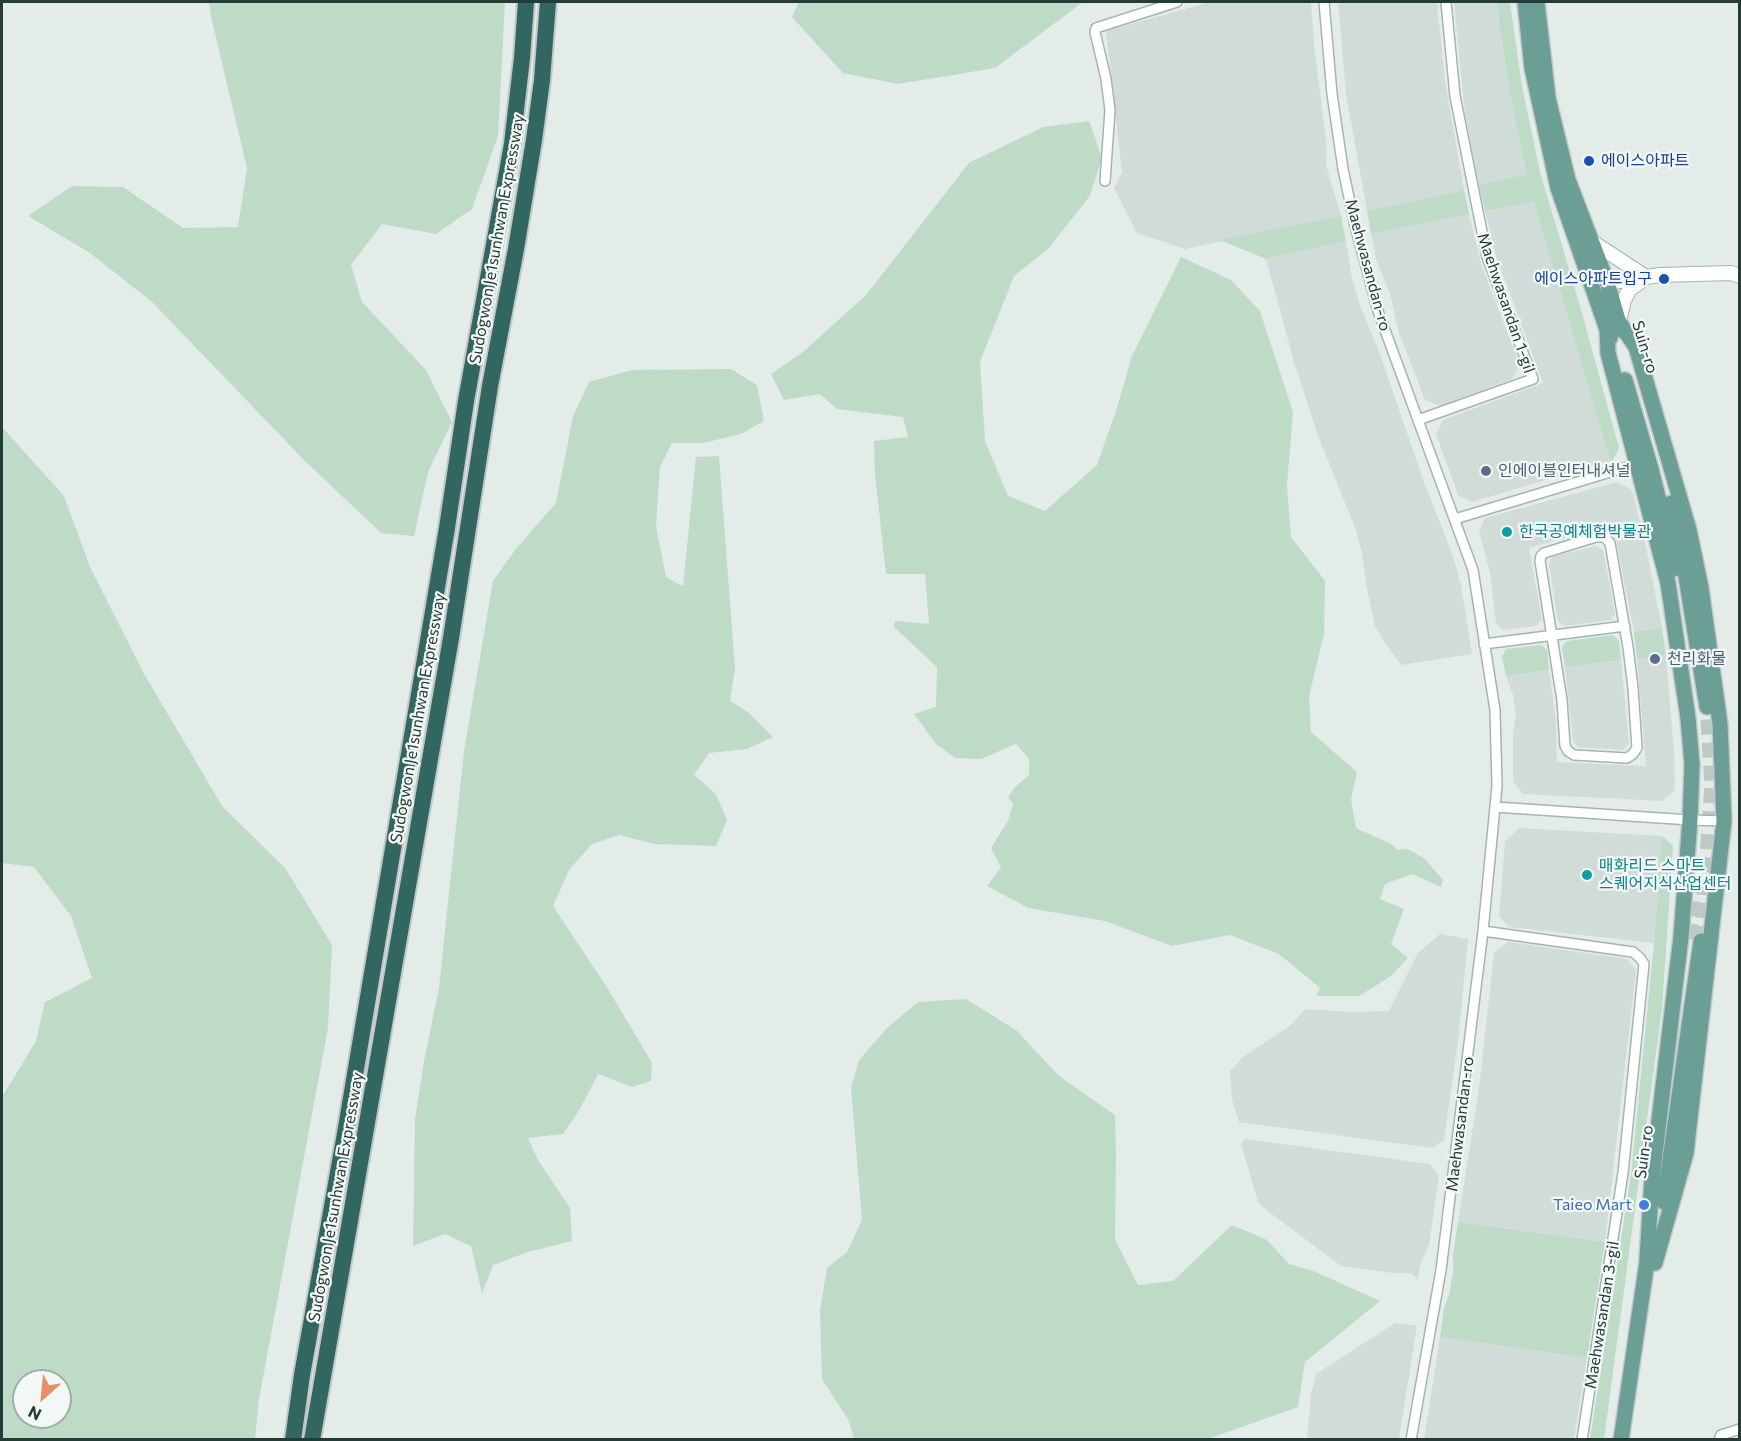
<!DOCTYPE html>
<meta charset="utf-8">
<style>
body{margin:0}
#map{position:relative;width:1741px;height:1441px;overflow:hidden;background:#e3ece9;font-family:Commissioner,sans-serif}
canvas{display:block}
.frame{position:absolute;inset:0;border:3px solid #243c38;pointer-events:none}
.north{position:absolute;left:12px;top:1369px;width:60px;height:60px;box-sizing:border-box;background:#f3f8f6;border:2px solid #a0adaa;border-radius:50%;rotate:207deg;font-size:16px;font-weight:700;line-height:24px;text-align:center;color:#243c38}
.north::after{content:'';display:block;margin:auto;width:21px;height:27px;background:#e89065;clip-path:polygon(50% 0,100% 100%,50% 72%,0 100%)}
</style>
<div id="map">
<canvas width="1741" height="1441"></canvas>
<div class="frame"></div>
<div class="north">N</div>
</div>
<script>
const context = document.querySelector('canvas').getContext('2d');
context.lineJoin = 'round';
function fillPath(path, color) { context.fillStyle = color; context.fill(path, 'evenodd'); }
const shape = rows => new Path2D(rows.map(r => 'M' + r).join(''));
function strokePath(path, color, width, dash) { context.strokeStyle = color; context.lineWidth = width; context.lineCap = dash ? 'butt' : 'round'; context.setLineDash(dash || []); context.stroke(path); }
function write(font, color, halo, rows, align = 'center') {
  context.font = font + ' Commissioner,"Noto Sans KR",sans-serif'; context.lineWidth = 4.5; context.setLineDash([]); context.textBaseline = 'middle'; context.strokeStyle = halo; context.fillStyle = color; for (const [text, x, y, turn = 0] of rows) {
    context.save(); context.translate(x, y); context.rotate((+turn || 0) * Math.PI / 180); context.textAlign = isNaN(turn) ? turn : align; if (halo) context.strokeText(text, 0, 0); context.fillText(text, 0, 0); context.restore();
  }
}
const built = shape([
 [1210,2,1311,2,1314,45,1327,147,1326,165,1341,216,1185,249,1137,233,1114,188,1122,172,1106,31],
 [1338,2,1437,2,1445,81,1464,190,1367,211,1346,94],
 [1454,2,1496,2,1509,88,1528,174,1479,185,1465,114],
 [1534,202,1610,461,1472,502,1458,495,1436,434,1443,420,1543,383,1496,256,1485,211],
 [1469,214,1481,264,1520,365,1512,379,1440,406,1425,400,1398,330,1390,294,1377,262,1371,234],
 [1346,241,1352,278,1360,305,1381,357,1425,485,1452,553,1461,585,1472,654,1401,665,1383,640,1375,626,1366,584,1362,553,1356,530,1317,433,1294,362,1266,259],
 [1617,482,1632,490,1644,537,1662,628,1634,632,1613,524,1529,548,1542,620,1536,626,1503,630,1496,624,1490,573,1479,532,1485,518],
 [1595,546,1603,550,1615,614,1611,620,1565,626,1558,621,1549,564,1552,557],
 [1666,655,1674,753,1675,790,1662,801,1523,794,1513,782,1513,734,1516,714,1513,695,1506,676,1549,670,1556,721,1557,762,1646,766,1637,659],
 [1621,660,1629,744,1623,750,1578,747,1573,741,1565,667],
 [1519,828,1662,836,1654,943,1509,927,1499,916,1505,841],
 [1440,934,1468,939,1459,1033,1444,1140,1432,1148,1239,1122,1232,1100,1230,1071,1243,1057,1290,1026,1305,1009,1352,1012,1389,1011,1418,953],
 [1508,942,1627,959,1636,970,1605,1242,1458,1222,1479,1088,1494,952],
 [1245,1139,1430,1164,1439,1177,1429,1245,1420,1266,1418,1280,1412,1274,1405,1273,1393,1273,1341,1266,1265,1209,1258,1202,1241,1144],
 [1395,1323,1417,1326,1399,1439,1307,1439,1311,1394,1316,1374],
 [1440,1337,1587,1358,1574,1439,1424,1440]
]);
const green = shape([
 [209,2,505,2,498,136,472,209,436,234,382,224,351,265,362,302,426,370,452,422,428,472,414,536,381,533,304,460,152,302,90,253,28,216,72,186,123,187,183,228,238,227,247,168,211,17],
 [799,2,1083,2,995,68,898,84,843,73,792,17],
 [1496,2,1510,2,1522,86,1540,172,1580,306,1619,448,1613,460,1610,461,1534,202,1485,211,1479,185,1527,174,1509,88],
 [1089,121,1102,158,1090,196,1047,250,1014,276,980,362,985,441,1008,496,1045,511,1097,465,1116,411,1132,356,1181,257,1231,280,1260,311,1293,412,1287,486,1291,537,1325,581,1324,634,1309,696,1311,732,1357,772,1351,799,1356,828,1393,845,1397,850,1408,849,1425,859,1443,880,1441,887,1412,874,1385,884,1380,899,1404,909,1391,944,1408,958,1391,976,1359,996,1316,996,1320,988,1279,954,1230,935,1172,946,1105,921,1028,908,987,886,1001,867,991,848,1009,819,1013,803,1008,798,1015,787,1029,775,1029,759,1016,744,981,759,955,758,936,744,914,714,936,707,937,667,894,627,895,621,929,624,925,574,886,574,875,474,874,441,908,437,903,417,837,409,820,394,784,400,771,374,803,352,866,295,969,163,1043,127],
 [1464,190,1469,214,1371,234,1367,211],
 [1341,216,1346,241,1266,259,1220,240],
 [731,369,757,385,764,421,741,434,703,443,672,443,660,467,656,526,666,577,683,586,696,457,719,456,735,668,730,701,748,712,773,737,747,749,709,753,694,775,716,794,727,820,716,846,654,844,619,835,592,844,569,870,553,906,608,989,652,1063,651,1081,632,1087,598,1074,580,1109,563,1134,528,1138,538,1160,570,1208,572,1241,528,1252,493,1265,482,1293,471,1246,445,1234,413,1246,415,1119,424,1061,439,988,464,751,493,581,515,550,556,503,573,416,589,382,632,370],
 [2,427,64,496,90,567,143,672,222,806,285,868,332,945,328,1028,259,1399,255,1439,2,1439,2,1097,36,1041,45,1002,92,978,71,916,34,867,2,863],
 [24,1381,60,1381,60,1417,24,1417],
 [1662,628,1666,655,1637,659,1634,632],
 [1613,635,1619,641,1621,660,1565,667,1562,647,1567,641],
 [1541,645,1547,650,1549,670,1506,676,1502,657,1506,649],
 [1662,836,1673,846,1662,1008,1604,1439,1590,1439,1631,1175,1654,943],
 [966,999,1016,1030,1059,1076,1115,1115,1116,1156,1115,1239,1138,1285,1173,1281,1232,1225,1267,1240,1289,1264,1316,1272,1380,1301,1305,1362,1298,1407,1208,1439,854,1439,849,1421,822,1379,820,1311,827,1268,847,1252,862,1220,851,1088,859,1060,888,1027,918,1002],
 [1458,1222,1605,1242,1587,1358,1440,1337,1444,1308,1449,1295,1453,1272,1453,1254]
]);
const primaryTunnel = shape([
 [1690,939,1695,888],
 [1701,941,1712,785,1707,707]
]);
const street = shape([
 [1324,2,1332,94,1343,169,1355,226,1378,311,1473,570,1495,710,1497,786,1483,931,1441,1270,1411,1440],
 [1105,181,1110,110,1106,79,1095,32,1096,28,1177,2],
 [1418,420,1533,379,1487,257,1455,96,1446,2],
 [1455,519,1637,464],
 [1596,537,1604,537,1610,543,1628,647,1633,688,1637,748,1633,754,1627,758,1574,755,1568,751,1565,746,1562,700,1540,561,1541,556,1544,553,1596,537],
 [1484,644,1625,626],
 [1495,807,1690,820,1724,821],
 [1483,931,1633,952,1640,958,1644,964,1623,1173,1582,1440],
 [1719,1440,1721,1435,1740,1429]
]);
const secondary = shape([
 [1591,241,1646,277],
 [1599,284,1660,275,1731,273,1740,276],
 [1619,322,1624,300,1630,289,1645,278]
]);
const primary = shape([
 [1525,2,1532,68,1558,188,1610,338],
 [1537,2,1548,98,1568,180,1607,282,1621,330],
 [1619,322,1636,347,1689,530,1701,588,1720,724,1724,821,1686,1153,1655,1263],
 [1607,329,1608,353,1668,583,1688,718,1692,764,1690,820,1681,937,1652,1179,1647,1259],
 [1625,380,1651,469,1669,540,1674,569],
 [1671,503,1679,533,1707,707],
 [1664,1202,1701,941],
 [1621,1440,1649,1248]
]);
const highway = shape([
 [293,1440,302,1375,346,1128,447,528,466,401,512,144,522,58,526,2],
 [312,1440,451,638,490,386,516,249,534,140,542,80,548,2]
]);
const markers = [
 [1589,161,6,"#1a4fb4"],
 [1664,279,6,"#1a4fb4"],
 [1486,471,6,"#5c6f8a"],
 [1507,532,6,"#0f9aa8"],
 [1655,659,6,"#5c6f8a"],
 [1587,875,6,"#0f9aa8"],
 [1644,1205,6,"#3f7fe0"]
];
const transitNames = [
 ["에이스아파트",1601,161],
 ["에이스아파트입구",1652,279,"right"]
];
const streetNames = [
 ["Sudogwon Je1sunhwan Expressway",497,239,-80],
 ["Maehwasandan-ro",1368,265,75],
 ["Maehwasandan 1-gil",1506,303,71],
 ["Suin-ro",1645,347,73],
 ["Sudogwon Je1sunhwan Expressway",418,718,-80],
 ["Maehwasandan-ro",1460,1124,-83],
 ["Suin-ro",1644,1152,-82],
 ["Sudogwon Je1sunhwan Expressway",336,1197,-80],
 ["Maehwasandan 3-gil",1602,1315,-81]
];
const serviceNames = [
 ["인에이블인터내셔널",1498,471],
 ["천리화물",1667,659]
];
const cultureNames = [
 ["한국공예체험박물관",1519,532],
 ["매화리드 스마트",1599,866],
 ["스퀘어지식산업센터",1599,884]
];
const shopNames = [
 ["Taieo Mart",1632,1205]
];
fillPath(built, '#d1dcd8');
fillPath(green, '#bedbc8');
strokePath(primaryTunnel, '#bdc9c6', 15, [15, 8]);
strokePath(street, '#a6b4b0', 12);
strokePath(secondary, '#a2b7b1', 16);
strokePath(primary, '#c2c8c7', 18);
strokePath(highway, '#c2c8c7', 20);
strokePath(street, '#fff', 9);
strokePath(secondary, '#fff', 14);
strokePath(primary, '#6b9e95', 15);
strokePath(highway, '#326660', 16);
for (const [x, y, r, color] of markers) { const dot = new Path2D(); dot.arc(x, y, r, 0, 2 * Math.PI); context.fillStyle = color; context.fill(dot); strokePath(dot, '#f3f8f6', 2); }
write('16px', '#164399', '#f3f8f6', transitNames, 'left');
write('16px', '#243c38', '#f3f8f6', streetNames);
write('16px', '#4e5e75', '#f3f8f6', serviceNames, 'left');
write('16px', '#0d838f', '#f3f8f6', cultureNames, 'left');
write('16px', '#366cbe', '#f3f8f6', shopNames, 'right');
</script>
